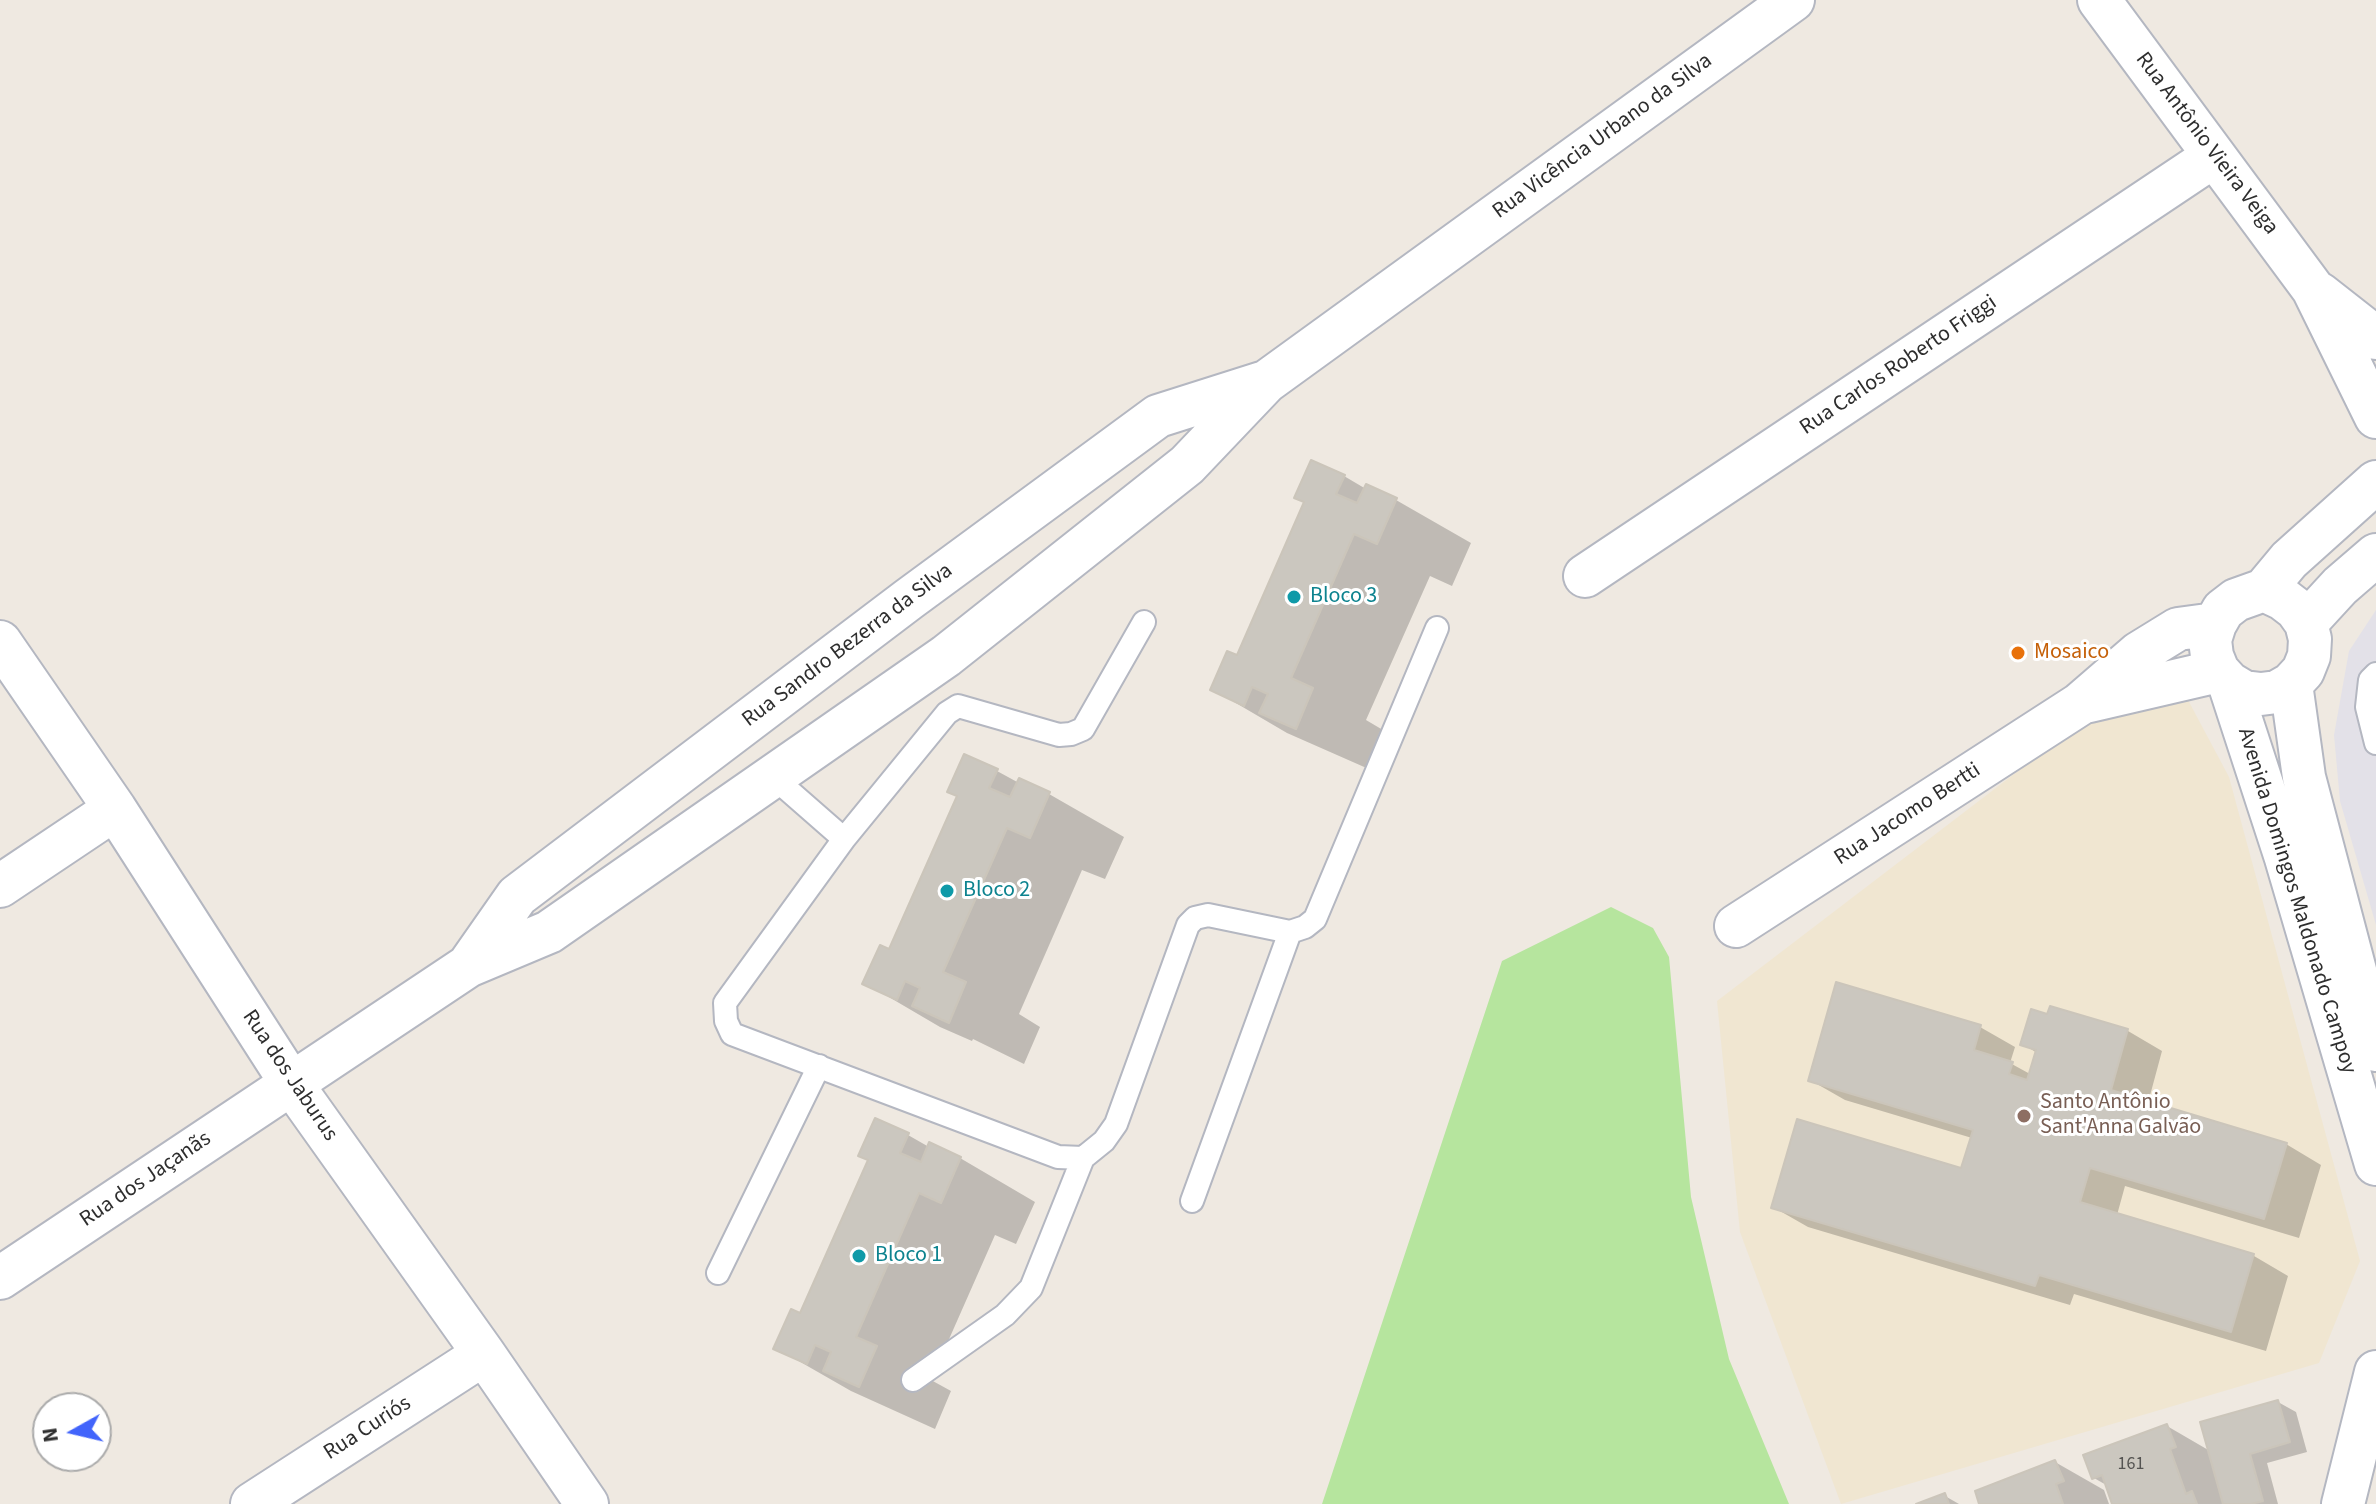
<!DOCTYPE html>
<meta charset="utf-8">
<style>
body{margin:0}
#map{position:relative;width:2376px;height:1504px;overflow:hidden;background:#efe9e1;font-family:"Source Sans 3",sans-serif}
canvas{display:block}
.north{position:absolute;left:32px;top:1392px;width:80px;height:80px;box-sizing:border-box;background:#fff;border:2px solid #ababab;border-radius:50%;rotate:262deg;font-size:22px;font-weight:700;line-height:32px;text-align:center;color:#2e2e2e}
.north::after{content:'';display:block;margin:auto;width:28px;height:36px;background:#4264fb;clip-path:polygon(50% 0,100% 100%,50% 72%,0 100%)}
</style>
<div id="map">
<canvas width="2376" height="1504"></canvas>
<div class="north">N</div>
</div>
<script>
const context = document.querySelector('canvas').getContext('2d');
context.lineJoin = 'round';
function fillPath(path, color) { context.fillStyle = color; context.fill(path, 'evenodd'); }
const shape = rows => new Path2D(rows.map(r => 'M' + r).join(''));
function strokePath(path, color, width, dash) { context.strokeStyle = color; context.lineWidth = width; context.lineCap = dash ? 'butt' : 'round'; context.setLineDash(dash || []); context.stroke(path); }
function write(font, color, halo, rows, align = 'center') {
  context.font = font + ' "Source Sans 3",sans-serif'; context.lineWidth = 6; context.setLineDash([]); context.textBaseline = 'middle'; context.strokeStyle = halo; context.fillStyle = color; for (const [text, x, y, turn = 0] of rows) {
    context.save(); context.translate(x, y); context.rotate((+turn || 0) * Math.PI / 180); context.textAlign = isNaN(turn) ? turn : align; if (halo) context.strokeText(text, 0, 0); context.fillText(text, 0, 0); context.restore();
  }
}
const industrial = shape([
 [2376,610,2376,925,2340,801,2334,735,2349,651]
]);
const education = shape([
 [2188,700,2229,777,2360,1261,2319,1363,1841,1504,1740,1232,1717,1001,2094,713]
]);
const green = shape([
 [1611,907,1653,928,1669,957,1691,1197,1729,1359,1789,1504,1322,1504,1502,961]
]);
const shadow = shape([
 [1344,476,1366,489,1367,487,1396,500,1471,543,1452,586,1430,576,1366,720,1388,733,1371,770,1287,733,1212,689,1238,658],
 [997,771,1019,783,1049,794,1124,837,1105,879,1082,870,1019,1014,1040,1027,1024,1064,973,1039,972,1041,940,1027,865,983,891,952],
 [2051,1008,2128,1031,2162,1051,2148,1103,2286,1144,2321,1165,2299,1238,2125,1186,2117,1215,2254,1256,2288,1276,2266,1351,2074,1294,2070,1305,1808,1227,1773,1207,1963,1170,1972,1138,1845,1100,1810,1080,1980,1027,2015,1047,2010,1063,2030,1074,2037,1053,2023,1044,2048,1016],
 [908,1135,929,1147,960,1158,1035,1202,1016,1244,995,1235,931,1380,951,1391,935,1429,851,1391,776,1348,801,1316],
 [2278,1402,2296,1412,2307,1452,2267,1463,2278,1504,2114,1504,2108,1486,2094,1478,2167,1426,2210,1451],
 [2055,1462,2104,1490,2109,1504,1981,1504],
 [1945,1496,1959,1504,1922,1504]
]);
const building = shape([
 [1311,460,1345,475,1336,494,1357,503,1366,484,1397,498,1377,544,1354,534,1291,678,1313,688,1296,729,1259,713,1268,694,1252,687,1244,706,1210,690,1227,651,1237,655,1304,502,1294,498,1311,460],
 [964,754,998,769,989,788,1010,797,1019,778,1050,792,1030,838,1007,828,943,972,966,982,949,1023,912,1006,920,988,905,981,897,1000,862,984,880,945,889,949,957,796,947,792,964,754],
 [1836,982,1981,1025,1974,1050,2013,1062,2009,1074,2027,1080,2036,1050,2020,1045,2031,1009,2047,1014,2050,1006,2128,1029,2111,1090,2287,1143,2264,1219,2090,1168,2080,1202,2254,1254,2231,1332,2039,1275,2035,1286,1771,1208,1797,1119,1961,1168,1973,1130,1808,1081,1836,982],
 [875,1118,909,1133,900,1153,921,1162,929,1142,961,1157,941,1203,919,1193,856,1337,877,1346,859,1387,823,1371,831,1352,815,1345,807,1364,773,1349,791,1309,800,1313,868,1160,858,1156,875,1118],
 [2278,1400,2290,1442,2250,1454,2263,1501,2251,1504,2223,1504,2200,1422,2278,1400],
 [2167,1424,2176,1447,2170,1449,2186,1494,2192,1491,2197,1504,2112,1504,2102,1475,2092,1479,2083,1455,2167,1424],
 [2055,1460,2064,1481,2056,1484,2063,1504,1979,1504,1975,1491,2055,1460],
 [1945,1493,1949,1504,1916,1504,1945,1493]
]);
const lane = shape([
 [1144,622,1083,729,1071,734,1059,735,958,706,947,713,844,839,725,1003,726,1021,732,1034,1058,1157,1083,1158,1104,1141,1116,1124,1188,925,1195,918,1208,915,1290,932,1305,927,1315,919,1437,628],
 [2376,674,2370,680,2367,707,2376,743],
 [772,776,844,839],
 [1192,1201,1290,932],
 [718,1273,819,1066],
 [913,1380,1005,1315,1031,1288,1083,1158]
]);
const street = shape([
 [2099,0,2313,289,2376,417],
 [2320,294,2376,338],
 [1585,576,2214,156],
 [2264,590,2283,599,2296,609,2306,623,2310,639,2309,656,2303,671,2291,684,2277,692,2261,694,2244,692,2229,683,2218,671,2212,656,2210,640,2215,624,2223,610,2236,600,2264,590],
 [2264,590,2289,560,2376,482],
 [2306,623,2340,586,2376,555],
 [0,642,115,809,291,1083,484,1354,587,1504],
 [2229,683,2286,858,2376,1164],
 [2291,684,2304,777,2376,1050],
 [2089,701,2218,671],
 [0,886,115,809],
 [1736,926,2080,704,2139,653,2178,629,2215,624],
 [468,966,517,896,909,599,1158,416,1262,383],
 [0,1278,468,966,549,932,946,656,1187,465,1266,382,1793,0],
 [252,1504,484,1354],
 [2343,1504,2376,1372]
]);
const markers = [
 [1294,597,8,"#0f9aa8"],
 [2018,653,8,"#e8710a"],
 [947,891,8,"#0f9aa8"],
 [2024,1116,8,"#8d6e63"],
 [859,1256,8,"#0f9aa8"]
];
const numberNames = [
 ["161",2131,1465]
];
const streetNames = [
 ["Rua Vicência Urbano da Silva",1603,137,-36],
 ["Rua Antônio Vieira Veiga",2206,144,53],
 ["Rua Carlos Roberto Friggi",1899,366,-34],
 ["Rua Sandro Bezerra da Silva",848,646,-37],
 ["Rua Jacomo Bertti",1908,815,-33],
 ["Avenida Domingos Maldonado Campoy",2296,901,73],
 ["Rua dos Jaburus",289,1076,56],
 ["Rua dos Jaçanãs",146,1180,-34],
 ["Rua Curiós",368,1429,-33]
];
const cultureNames = [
 ["Bloco 3",1310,597],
 ["Bloco 2",963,891],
 ["Bloco 1",875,1256]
];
const foodNames = [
 ["Mosaico",2034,653]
];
const educationNames = [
 ["Santo Antônio",2040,1103],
 ["Sant'Anna Galvão",2040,1128]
];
fillPath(industrial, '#e3e1e8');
fillPath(education, '#f0e6d1');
fillPath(green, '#b6e59e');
fillPath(shadow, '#0003');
fillPath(building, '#cbc7bf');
strokePath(building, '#cbc5ba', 2);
strokePath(lane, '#b4b7c1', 26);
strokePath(street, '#b4b7c1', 46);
strokePath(lane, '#fff', 22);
strokePath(street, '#fff', 42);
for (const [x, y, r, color] of markers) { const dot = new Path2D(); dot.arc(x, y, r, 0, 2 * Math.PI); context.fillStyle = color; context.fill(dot); strokePath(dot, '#fff', 3); }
write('18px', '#555452', null, numberNames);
write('22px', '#2e2e2e', '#fff', streetNames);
write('22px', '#0d838f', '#fff', cultureNames, 'left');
write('22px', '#c56008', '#fff', foodNames, 'left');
write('22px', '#785e54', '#fff', educationNames, 'left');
</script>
